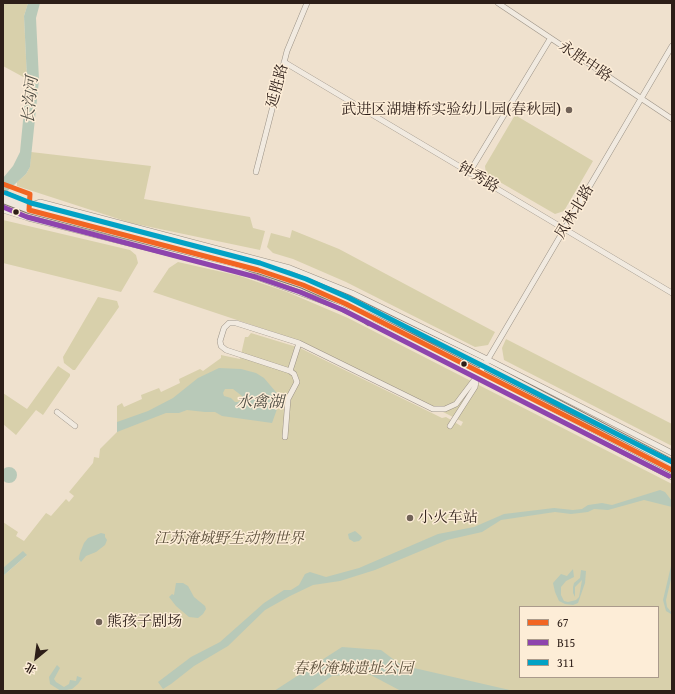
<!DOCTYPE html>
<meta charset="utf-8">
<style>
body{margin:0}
#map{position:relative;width:675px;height:694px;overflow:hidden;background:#efe1ce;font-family:"Gentium Book Plus","Noto Serif SC",serif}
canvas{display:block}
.frame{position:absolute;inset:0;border:4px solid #2d1e18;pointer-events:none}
.legend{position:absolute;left:519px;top:606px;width:140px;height:72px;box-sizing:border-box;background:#fdedd7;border:1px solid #aa9a8b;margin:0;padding:5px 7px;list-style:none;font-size:12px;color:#2d1e18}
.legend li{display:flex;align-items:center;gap:8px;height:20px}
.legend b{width:20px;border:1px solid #aa9a8b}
.north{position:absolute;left:16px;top:638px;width:40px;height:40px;-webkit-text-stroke:3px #fdedd7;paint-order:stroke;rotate:209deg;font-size:11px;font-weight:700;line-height:16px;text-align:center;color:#2d1e18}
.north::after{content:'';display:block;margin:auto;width:14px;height:18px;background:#2d1e18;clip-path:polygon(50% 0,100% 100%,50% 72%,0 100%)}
</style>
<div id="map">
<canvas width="675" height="694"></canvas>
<div class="frame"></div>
<ul class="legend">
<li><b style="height:5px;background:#f26522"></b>67</li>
<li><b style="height:5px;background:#8e44ad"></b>B15</li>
<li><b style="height:5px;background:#02a2c5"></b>311</li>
</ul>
<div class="north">北</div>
</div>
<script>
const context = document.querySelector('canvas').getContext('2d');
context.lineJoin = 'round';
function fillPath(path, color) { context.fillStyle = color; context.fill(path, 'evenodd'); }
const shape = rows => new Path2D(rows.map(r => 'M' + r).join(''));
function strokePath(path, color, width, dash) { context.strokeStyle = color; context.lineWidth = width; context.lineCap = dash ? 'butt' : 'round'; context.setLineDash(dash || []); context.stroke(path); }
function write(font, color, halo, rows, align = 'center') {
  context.font = font + ' "Gentium Book Plus","Noto Serif SC",serif'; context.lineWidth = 3; context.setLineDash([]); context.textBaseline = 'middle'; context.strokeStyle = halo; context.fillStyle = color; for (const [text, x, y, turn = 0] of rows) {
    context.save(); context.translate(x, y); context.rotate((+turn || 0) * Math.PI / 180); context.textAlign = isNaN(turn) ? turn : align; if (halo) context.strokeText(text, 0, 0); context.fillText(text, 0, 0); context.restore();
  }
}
const green = shape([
 [3,3,28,3,24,16,27,79,3,66],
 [515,115,593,161,564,211,555,214,486,174,485,166],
 [31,152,151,166,144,199,250,217,253,228,265,231,260,250,131,223,17,186,17,182,26,174,30,167],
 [3,220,130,250,136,255,138,263,121,292,3,263],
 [292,230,339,249,495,332,488,345,475,347,346,282,293,259,273,253,267,247,271,233,290,238],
 [178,262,240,276,287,292,348,318,672,484,672,691,3,691,3,576,27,555,3,568,3,522,18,532,16,536,24,541,46,513,51,516,66,499,69,502,74,496,69,492,93,463,94,457,99,458,100,449,117,432,117,406,122,403,124,407,142,399,141,395,159,388,161,392,180,383,179,379,200,369,203,371,221,358,221,355,240,359,245,337,248,337,251,333,300,348,442,418,446,417,461,426,463,422,303,342,153,292,169,268],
 [520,607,658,607,658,677,520,677],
 [98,297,117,301,119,307,75,370,73,370,64,363,63,357],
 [506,339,672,424,672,446,504,360,502,348],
 [58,366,70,374,70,376,43,415,36,410,16,435,3,424,3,393,27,409]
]);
const water = shape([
 [28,3,40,3,36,18,39,80,30,167,26,174,3,195,3,178,13,166,20,152,27,79,24,16],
 [219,368,241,369,256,373,264,378,281,398,272,423,222,416,215,412,205,412,187,410,179,413,166,413,117,432,117,422,148,411,173,398,198,378],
 [225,389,233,389,242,396,242,399,238,402,235,402,231,398,224,396,223,393],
 '1 475a8 8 0 1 1 16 0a8 8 0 1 1-16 0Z',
 [660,490,665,492,672,501,672,507,644,500,608,510,594,509,588,512,571,514,555,512,501,520,482,532,447,540,375,570,340,581,313,585,290,596,265,610,228,646,194,666,171,684,163,689,158,682,191,657,220,642,264,603,284,590,291,590,299,585,305,574,310,572,326,577,359,568,438,534,474,527,504,514,554,508,573,510,582,509,588,505,602,503,612,505],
 [355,531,361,536,362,538,359,541,354,542,349,539,348,534],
 [101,533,105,534,105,537,107,540,105,545,96,552,86,556,81,562,79,559,80,553,84,543,88,538],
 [23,551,27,555,3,576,3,568],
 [671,566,672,575,666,600,667,607,672,613,671,614,666,611,663,600],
 [573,569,574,577,566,581,561,587,561,595,564,601,568,602,576,600,579,597,582,580,575,587,575,597,573,593,573,587,574,583,580,578,581,570,586,571,585,583,578,603,573,605,565,604,559,601,555,592,553,583,561,574,567,576],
 [176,583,183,583,188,586,194,597,205,606,206,609,203,614,198,618,189,617,176,606,169,597,172,594,174,595],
 [342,647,381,650,401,665,514,691,401,691,367,673,332,676,311,691,274,691],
 [57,665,60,668,54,679,56,682,64,687,69,684,70,680,76,681,77,676,82,678,78,684,72,689,61,691,50,684,49,677]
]);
const minor = shape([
 [498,3,672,119],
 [284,62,672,293],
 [256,172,287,51,307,3],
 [469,173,550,39],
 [31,205,40,202,290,268,352,293,487,359,672,453],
 [3,210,28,218,240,271,339,307,477,376,672,477],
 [299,343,290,371,226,350,221,346,220,341,224,328,229,323,236,323,299,343,433,409,445,409,456,404,481,371,672,46],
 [57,412,75,426],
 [450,426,475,387,477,377],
 [285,437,288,399,297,382,294,374,290,371]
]);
const major = shape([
 [3,194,30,205,258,265,303,280,347,298,484,364,672,463],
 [3,200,29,210,258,270,303,285,346,304,672,470],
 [353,310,369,322]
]);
const bus1 = shape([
 [3,184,30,194,29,210,258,270,303,285,346,304,672,470]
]);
const bus2 = shape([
 [3,207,27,217,256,277,300,292,343,310,669,476]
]);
const bus3 = shape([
 [6,193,31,203,260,263,306,279,349,298,672,462]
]);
const markers = [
 [569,110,4,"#716258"],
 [16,212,3.5,"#2d1e18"],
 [464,364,3.5,"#2d1e18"],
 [410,518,4,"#716258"],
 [99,622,4,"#716258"]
];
const streetNames = [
 ["永胜中路",585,62,34],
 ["延胜路",278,86,-75],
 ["钟秀路",478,178,31],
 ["凤林北路",575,212,-59]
];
const poiNames = [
 ["武进区湖塘桥实验幼儿园(春秋园)",561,110,"right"],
 ["小火车站",418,518],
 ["熊孩子剧场",107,622]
];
const parkNames = [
 ["江苏淹城野生动物世界",229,539],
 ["春秋淹城遗址公园",353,669]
];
const waterNames = [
 ["长沟河",31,100,-85],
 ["水禽湖",260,403]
];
fillPath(green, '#d8d0ab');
fillPath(water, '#b8c9b8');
strokePath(minor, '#9b9286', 6);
strokePath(major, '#80776e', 8);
strokePath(minor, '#f1eae0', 5);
strokePath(major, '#eee6db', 6);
strokePath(bus1, '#f26522', 5);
strokePath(bus2, '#8e44ad', 5);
strokePath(bus3, '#02a2c5', 5);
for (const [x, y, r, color] of markers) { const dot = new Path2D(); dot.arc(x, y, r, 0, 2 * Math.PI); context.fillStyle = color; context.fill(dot); strokePath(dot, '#fdedd7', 1.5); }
write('15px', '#2d1e18', '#fdedd7', streetNames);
write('15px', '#2d1e18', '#fdedd7', poiNames, 'left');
write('italic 15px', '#5b4f3b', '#fdedd7', parkNames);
write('italic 16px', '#504e45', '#fdedd7', waterNames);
</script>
